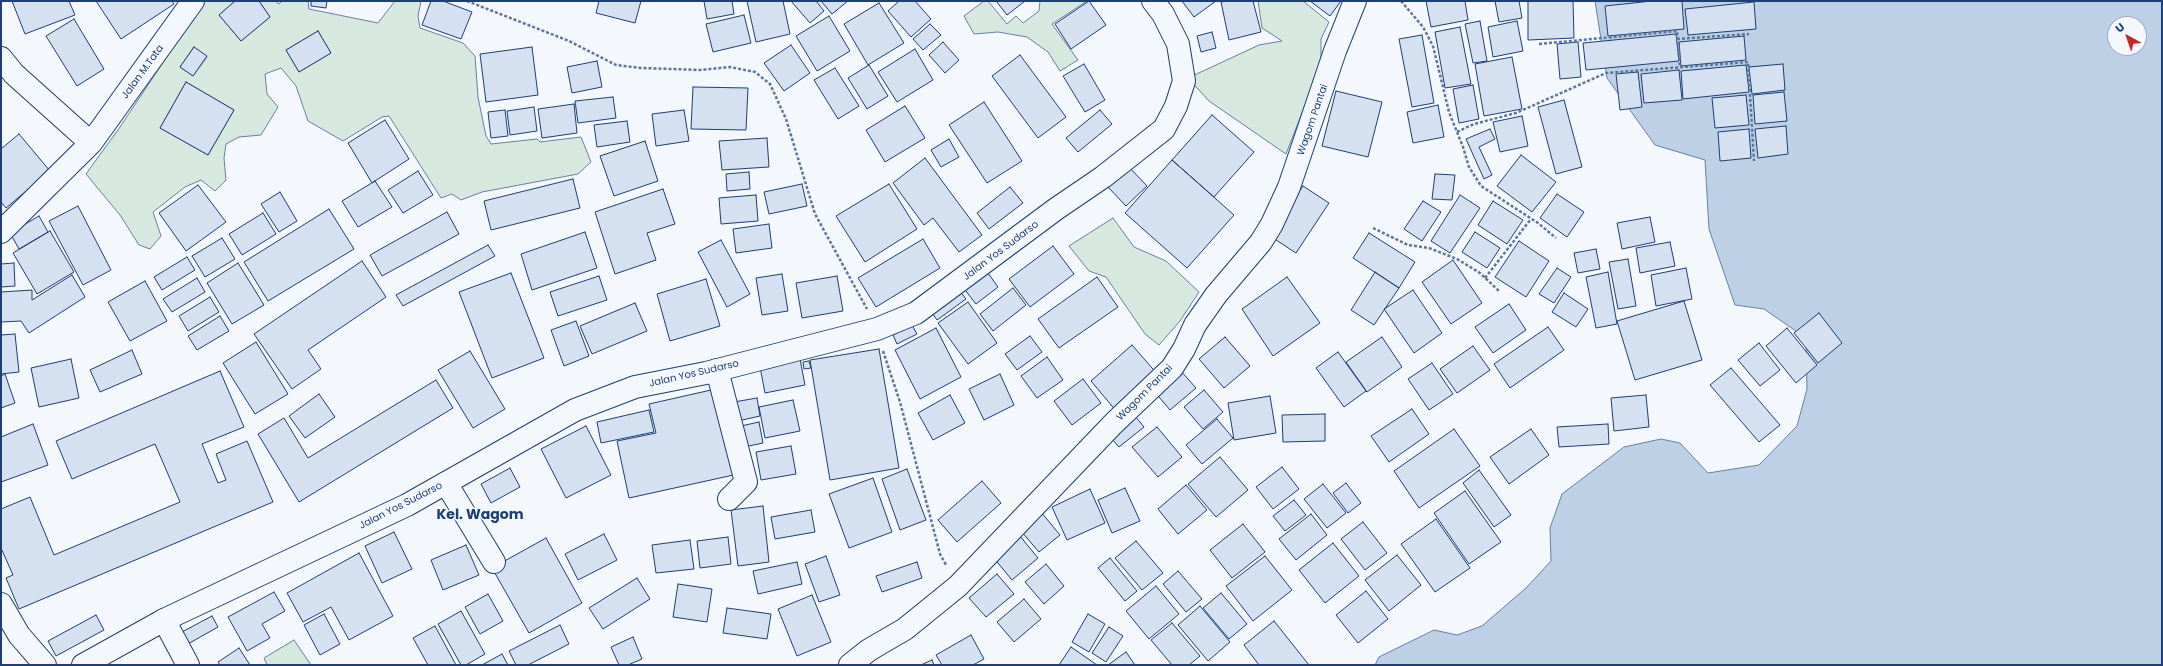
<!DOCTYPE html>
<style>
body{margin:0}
#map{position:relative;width:2163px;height:666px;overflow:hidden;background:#f4f7fb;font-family:Poppins,sans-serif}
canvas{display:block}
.frame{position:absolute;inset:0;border:2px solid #1d3f73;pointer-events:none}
.north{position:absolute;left:2107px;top:16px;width:40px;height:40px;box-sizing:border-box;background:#f4f7fb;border:1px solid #9eadc5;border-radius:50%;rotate:320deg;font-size:11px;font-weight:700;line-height:16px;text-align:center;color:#1d3f73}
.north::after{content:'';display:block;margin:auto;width:14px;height:18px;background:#c62828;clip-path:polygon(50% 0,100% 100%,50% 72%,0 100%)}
</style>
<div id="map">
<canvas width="2163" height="666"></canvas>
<div class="frame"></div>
<div class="north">U</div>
</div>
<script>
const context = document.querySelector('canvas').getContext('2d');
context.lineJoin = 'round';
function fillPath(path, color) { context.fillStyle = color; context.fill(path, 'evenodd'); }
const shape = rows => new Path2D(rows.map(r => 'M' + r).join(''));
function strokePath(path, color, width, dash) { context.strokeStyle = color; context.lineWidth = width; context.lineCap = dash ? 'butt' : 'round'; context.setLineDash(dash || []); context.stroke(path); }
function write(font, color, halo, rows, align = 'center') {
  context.font = font + ' Poppins,sans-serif'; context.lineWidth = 3; context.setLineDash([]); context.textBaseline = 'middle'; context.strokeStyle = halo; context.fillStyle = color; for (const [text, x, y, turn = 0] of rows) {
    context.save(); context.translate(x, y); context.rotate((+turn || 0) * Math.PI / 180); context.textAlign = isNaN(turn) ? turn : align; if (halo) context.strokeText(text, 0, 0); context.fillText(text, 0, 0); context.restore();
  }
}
const green = shape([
 [204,1,235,1,219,15,241,41,270,17,259,1,275,1,279,4,282,1,308,1,309,9,378,23,395,1,421,1,418,16,420,28,463,43,475,56,478,97,486,136,491,144,537,139,540,142,581,137,591,162,578,174,482,192,461,200,452,194,441,198,389,116,382,117,343,141,308,121,296,86,281,68,265,74,267,94,278,107,261,135,239,137,226,144,224,158,226,180,215,191,201,180,185,187,153,212,161,236,150,249,139,245,120,215,86,174,120,127,204,1],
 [318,31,331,53,299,72,286,50,318,31],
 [193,48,207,57,193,76,180,67,193,48],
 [186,82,234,110,208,155,160,128,186,82],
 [984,1,988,1,1007,24,1016,16,1023,23,1039,11,1040,1,1087,1,1052,24,1078,60,1060,71,1048,52,1027,37,998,32,974,34,964,16,984,1],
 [1258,1,1303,1,1329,22,1321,39,1321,64,1286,154,1209,101,1188,78,1259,45,1282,41,1262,28,1258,1],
 [1113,218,1134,247,1166,261,1199,292,1180,321,1159,345,1145,334,1106,277,1089,271,1069,246,1113,218],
 [294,640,311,665,267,665,264,658,294,640]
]);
const water = shape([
 [1595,1,2162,1,2162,665,1375,665,1379,657,1434,630,1457,635,1482,626,1526,588,1551,561,1550,528,1562,494,1624,447,1661,439,1680,443,1708,473,1759,465,1797,426,1807,389,1806,338,1764,309,1735,305,1709,229,1705,160,1655,145,1607,78,1595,1],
 [2115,24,2139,24,2139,48,2115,48,2115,24]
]);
const building = shape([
 [12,1,69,1,75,15,25,34,12,1],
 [96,1,172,1,174,4,121,39,96,1],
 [235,1,259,1,270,17,241,41,219,15,235,1],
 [311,1,327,1,326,8,311,6,311,1],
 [431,1,443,1,472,12,461,39,422,25,431,1],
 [599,1,641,1,635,23,596,13,599,1],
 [704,1,732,1,734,14,707,19,704,1],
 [747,1,783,1,790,34,756,42,747,1],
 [791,1,816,1,824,11,810,23,791,1],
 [821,1,848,1,832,14,821,1],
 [899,1,915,1,931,19,911,37,888,11,899,1],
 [996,1,1025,1,1007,15,996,1],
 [1089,1,1106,25,1071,49,1055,24,1089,1],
 [1182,1,1216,1,1194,17,1182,1],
 [1227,1,1253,1,1261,32,1229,40,1221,2,1227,1],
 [1310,1,1341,1,1330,16,1310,1],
 [1426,1,1465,1,1468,20,1431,27,1426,1],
 [1495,1,1519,1,1522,18,1499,22,1495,1],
 [1528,1,1573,1,1574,38,1528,40,1528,1],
 [1652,1,1682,1,1684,29,1608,36,1605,6,1652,1],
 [1754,2,1756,29,1688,35,1685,9,1754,2],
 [879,3,904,43,868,65,844,24,879,3],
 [744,15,751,43,713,52,706,24,744,15],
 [829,16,850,51,817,71,796,36,829,16],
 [74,19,104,69,77,86,46,36,74,19],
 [1480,21,1487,61,1473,63,1465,24,1480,21],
 [1517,21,1523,51,1493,57,1488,27,1517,21],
 [930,24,941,35,923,50,913,39,930,24],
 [1460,27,1471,84,1445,88,1435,32,1460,27],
 [318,31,331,53,299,72,286,50,318,31],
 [1212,32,1216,48,1201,52,1197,36,1212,32],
 [1676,34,1679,61,1586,70,1583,43,1676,34],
 [1422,35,1434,103,1412,107,1399,39,1422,35],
 [1744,36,1746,60,1681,66,1679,42,1744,36],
 [943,42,959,60,945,73,929,55,943,42],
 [1578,42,1581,77,1560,79,1557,44,1578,42],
 [791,45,810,73,784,91,764,63,791,45],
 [194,47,207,56,193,76,180,67,194,47],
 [532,47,538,95,486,102,480,54,532,47],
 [915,49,933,80,897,102,878,72,915,49],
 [1020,55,1066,117,1038,138,992,76,1020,55],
 [1512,57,1522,109,1484,116,1475,64,1512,57],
 [597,61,602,87,572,93,567,67,597,61],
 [1084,64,1105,100,1085,112,1063,76,1084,64],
 [1783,64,1785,90,1752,94,1749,67,1783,64],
 [869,65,888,96,867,109,848,78,869,65],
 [1746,65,1749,92,1683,99,1681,71,1746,65],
 [835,68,859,106,838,119,814,80,835,68],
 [1679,70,1682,100,1644,103,1641,74,1679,70],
 [1638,72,1642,107,1620,110,1616,74,1638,72],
 [186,82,234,110,208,155,160,128,186,82],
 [1473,85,1479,119,1459,123,1453,89,1473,85],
 [693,87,748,88,746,130,691,129,693,87],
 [1336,91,1382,102,1368,157,1322,146,1336,91],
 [1784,92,1787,121,1755,124,1753,95,1784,92],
 [1746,95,1749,125,1715,128,1712,98,1746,95],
 [613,97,616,118,578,123,575,101,613,97],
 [1564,100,1582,167,1556,174,1538,107,1564,100],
 [984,102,1022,161,987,183,949,125,984,102],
 [574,104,577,133,542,138,538,109,574,104],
 [1438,105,1444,137,1413,143,1407,112,1438,105],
 [905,106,925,138,885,162,866,130,905,106],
 [534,107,537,131,510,135,507,111,534,107],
 [505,110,508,136,491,138,488,112,505,110],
 [684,110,689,141,656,146,652,114,684,110],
 [1100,110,1112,124,1078,152,1066,138,1100,110],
 [1212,115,1254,152,1214,197,1172,160,1212,115],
 [1522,116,1528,146,1500,152,1493,122,1522,116],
 [385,120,409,159,372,183,348,143,385,120],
 [627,121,630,142,597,147,594,125,627,121],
 [1786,126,1788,154,1758,158,1755,129,1786,126],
 [1490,129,1495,139,1479,147,1492,175,1484,179,1466,139,1490,129],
 [1749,129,1751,158,1720,161,1718,132,1749,129],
 [19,134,50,171,6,208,1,202,1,149,19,134],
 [767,138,769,167,722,170,719,141,767,138],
 [949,139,959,157,941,167,931,150,949,139],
 [645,141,658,181,614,196,600,156,645,141],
 [1521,155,1556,182,1532,212,1497,186,1521,155],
 [925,158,982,235,959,252,933,218,924,225,893,183,925,158],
 [1172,160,1234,215,1187,268,1125,213,1172,160],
 [1128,166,1147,186,1126,206,1107,186,1128,166],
 [418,171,433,195,403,213,388,190,418,171],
 [749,172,750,189,727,191,726,174,749,172],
 [1435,174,1455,175,1452,200,1432,199,1435,174],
 [573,179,580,208,491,230,484,201,573,179],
 [375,181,392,207,358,227,342,201,375,181],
 [802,184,807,206,769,214,764,192,802,184],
 [889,184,917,229,865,262,836,216,889,184],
 [198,185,226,222,186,251,159,213,198,185],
 [1303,186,1329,203,1296,253,1270,236,1303,186],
 [1010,187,1023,203,989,229,977,213,1010,187],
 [663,189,675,224,647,233,656,260,615,274,595,212,663,189],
 [280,192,297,221,279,232,261,204,280,192],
 [1557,194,1584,212,1567,237,1540,218,1557,194],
 [756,195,758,221,721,224,719,198,756,195],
 [1460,195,1480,208,1450,253,1431,241,1460,195],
 [1423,201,1441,212,1422,241,1404,229,1423,201],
 [1493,201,1523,220,1507,244,1478,225,1493,201],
 [78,206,111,270,83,285,49,221,78,206],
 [329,209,354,249,268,301,244,262,329,209],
 [447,212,459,234,382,276,370,255,447,212],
 [263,213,276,234,242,255,229,234,263,213],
 [39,216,48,232,19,249,10,233,39,216],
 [1650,217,1655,242,1622,249,1617,223,1650,217],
 [769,224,772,248,736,253,733,229,769,224],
 [50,231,74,272,37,294,13,253,50,231],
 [585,232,597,268,532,290,521,254,585,232],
 [1475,232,1500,248,1487,268,1462,252,1475,232],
 [1369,233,1415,262,1399,288,1353,258,1369,233],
 [222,238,235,259,205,277,192,256,222,238],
 [923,239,940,268,876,307,858,278,923,239],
 [721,240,750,294,727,307,698,252,721,240],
 [1519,241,1549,261,1526,297,1495,277,1519,241],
 [1670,242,1675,266,1640,273,1636,248,1670,242],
 [488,245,495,256,403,306,396,295,488,245],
 [1053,246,1074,274,1030,307,1009,279,1053,246],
 [1596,249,1600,269,1578,273,1574,253,1596,249],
 [187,257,195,270,162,290,154,277,187,257],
 [1628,259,1636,306,1618,309,1609,262,1628,259],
 [1453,260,1482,303,1451,324,1422,282,1453,260],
 [362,261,386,297,308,350,321,369,292,389,254,334,362,261],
 [14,263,15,286,1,287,1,264,14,263],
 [238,263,264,305,232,324,207,283,238,263],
 [1557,268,1571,277,1554,303,1539,294,1557,268],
 [1686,268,1692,299,1656,306,1651,275,1686,268],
 [985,269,998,287,976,304,962,286,985,269],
 [1375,272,1399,288,1374,325,1351,310,1375,272],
 [1608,272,1617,324,1596,328,1586,277,1608,272],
 [511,273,544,358,492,378,459,292,511,273],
 [782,274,788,311,762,315,756,278,782,274],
 [72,275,85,297,29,333,21,321,1,322,1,292,32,290,32,300,72,275],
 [599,276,607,300,558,316,550,292,599,276],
 [837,276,843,311,802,318,796,283,837,276],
 [1097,277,1118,307,1059,348,1038,319,1097,277],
 [1287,277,1320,323,1273,356,1242,309,1287,277],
 [197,278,205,292,172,312,163,299,197,278],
 [706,279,720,326,670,341,657,294,706,279],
 [145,281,167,321,130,341,108,302,145,281],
 [1013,288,1026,305,993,331,980,314,1013,288],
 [958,289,966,299,937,320,930,310,958,289],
 [1413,290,1442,333,1414,353,1384,309,1413,290],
 [1564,293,1588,309,1576,327,1552,312,1564,293],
 [210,297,219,312,188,331,179,316,210,297],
 [1684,301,1702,360,1635,380,1617,321,1684,301],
 [968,302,997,343,968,364,938,323,968,302],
 [635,303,647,331,592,354,580,326,635,303],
 [1509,304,1526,330,1493,353,1475,327,1509,304],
 [1819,313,1842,343,1818,363,1794,333,1819,313],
 [220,316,229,331,197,350,188,336,220,316],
 [576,321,589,356,564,366,551,330,576,321],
 [912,325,917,334,897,344,893,335,912,325],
 [1548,327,1564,350,1510,388,1494,364,1548,327],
 [936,328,961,377,920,399,895,350,936,328],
 [1787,328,1817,365,1796,383,1766,346,1787,328],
 [15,334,19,372,1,374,1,335,15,334],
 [1030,336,1042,352,1017,370,1005,354,1030,336],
 [1225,337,1250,366,1224,388,1199,359,1225,337],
 [1382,337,1402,367,1367,392,1346,362,1382,337],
 [256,342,288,394,255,414,223,363,256,342],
 [1759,343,1780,370,1760,386,1738,360,1759,343],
 [1132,345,1159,376,1117,412,1091,381,1132,345],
 [1473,346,1490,370,1457,393,1440,369,1473,346],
 [879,349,899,468,830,480,810,360,879,349],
 [132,350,142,374,100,392,90,370,132,350],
 [470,351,505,409,473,428,438,370,470,351],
 [1338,352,1366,391,1344,407,1316,368,1338,352],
 [1047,357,1063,380,1037,398,1021,376,1047,357],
 [71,359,79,398,39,407,31,368,71,359],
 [800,359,805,385,765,393,760,367,800,359],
 [809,361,811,368,804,369,803,362,809,361],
 [1432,363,1453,394,1429,410,1408,379,1432,363],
 [1731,368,1780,425,1759,442,1710,385,1731,368],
 [1180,370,1196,388,1170,410,1154,391,1180,370],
 [220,371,244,427,202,444,218,483,226,480,216,454,247,441,273,502,19,609,6,578,13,575,1,548,1,509,30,497,54,555,180,502,155,444,72,479,56,441,220,371],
 [5,374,15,403,1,408,1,376,5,374],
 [1000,374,1014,405,984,420,969,389,1000,374],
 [1083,379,1101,403,1072,425,1054,401,1083,379],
 [436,380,453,408,299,502,258,434,284,418,308,458,436,380],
 [720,388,738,474,629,498,617,441,656,433,649,404,720,388],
 [1204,390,1223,412,1203,429,1184,407,1204,390],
 [319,394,335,417,305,438,289,416,319,394],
 [950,395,965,423,933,440,918,413,950,395],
 [1646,395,1649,427,1614,431,1611,398,1646,395],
 [1270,396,1276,433,1234,440,1228,403,1270,396],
 [757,398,760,416,738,421,734,402,757,398],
 [793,400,800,431,765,438,759,407,793,400],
 [1412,409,1429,434,1389,462,1371,436,1412,409],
 [649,410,654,432,601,443,597,422,649,410],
 [1325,414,1325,441,1283,442,1282,415,1325,414],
 [1135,416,1144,427,1119,447,1110,437,1135,416],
 [1217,419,1233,438,1202,464,1186,445,1217,419],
 [759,422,763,443,744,447,741,426,759,422],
 [33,424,48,465,1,482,1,437,33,424],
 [1608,424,1609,444,1559,447,1557,427,1608,424],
 [586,426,611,475,566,498,541,449,586,426],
 [1157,427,1182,457,1158,477,1132,447,1157,427],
 [1454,429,1480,466,1419,508,1394,471,1454,429],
 [1531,429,1549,455,1509,484,1490,457,1531,429],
 [791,446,796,474,761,480,756,452,791,446],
 [1220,457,1248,490,1216,517,1188,484,1220,457],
 [1282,467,1299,489,1273,509,1256,487,1282,467],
 [510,468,520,487,491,503,481,484,510,468],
 [907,469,926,520,900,530,882,479,907,469],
 [1479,470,1511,515,1494,527,1463,483,1479,470],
 [873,478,892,532,849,548,829,494,873,478],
 [982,481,1001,503,957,542,938,520,982,481],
 [1346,483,1361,503,1348,513,1333,493,1346,483],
 [1323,484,1346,513,1327,528,1304,499,1323,484],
 [1186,485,1207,510,1178,534,1158,509,1186,485],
 [1125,488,1140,521,1112,533,1098,500,1125,488],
 [1090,489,1105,523,1067,540,1052,507,1090,489],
 [1465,491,1501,542,1469,564,1434,513,1465,491],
 [1294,500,1306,515,1285,531,1273,516,1294,500],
 [763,506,769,562,738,566,731,510,763,506],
 [811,510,815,532,775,539,771,517,811,510],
 [1041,512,1060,535,1039,552,1020,530,1041,512],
 [1311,514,1327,535,1296,560,1279,539,1311,514],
 [1436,519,1470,568,1435,592,1401,544,1436,519],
 [1363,522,1387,553,1365,570,1341,539,1363,522],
 [1243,524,1265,552,1232,578,1210,550,1243,524],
 [394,532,412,569,382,583,365,546,394,532],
 [604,534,617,560,578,580,565,554,604,534],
 [1019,535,1038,558,1012,580,993,557,1019,535],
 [728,537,731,564,700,568,697,541,728,537],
 [546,538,582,603,529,633,492,568,546,538],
 [690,540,694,569,656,573,652,545,690,540],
 [1136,541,1163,573,1142,590,1115,558,1136,541],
 [1333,543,1359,576,1325,603,1299,570,1333,543],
 [466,545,479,575,443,590,431,560,466,545],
 [359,553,393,616,349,640,331,607,303,622,287,593,359,553],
 [1397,555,1421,585,1389,611,1365,580,1397,555],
 [826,556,840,595,819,602,805,564,826,556],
 [1265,556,1292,590,1253,621,1226,586,1265,556],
 [1110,558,1137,591,1125,601,1098,568,1110,558],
 [797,562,802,584,758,594,753,571,797,562],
 [917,562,922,578,882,592,876,576,917,562],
 [1046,564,1064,586,1044,604,1025,582,1046,564],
 [1178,571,1202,599,1186,612,1163,584,1178,571],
 [997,574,1014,594,986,617,969,598,997,574],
 [637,578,650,599,603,629,589,608,637,578],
 [678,584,712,589,707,622,673,617,678,584],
 [1156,586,1179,614,1149,639,1126,611,1156,586],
 [1366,591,1388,619,1358,643,1336,615,1366,591],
 [274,592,285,611,262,624,270,638,247,651,228,617,274,592],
 [1221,593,1247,624,1229,639,1203,608,1221,593],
 [488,594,503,621,480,634,465,607,488,594],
 [812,595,831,642,797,656,778,609,812,595],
 [1024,599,1041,619,1014,642,997,622,1024,599],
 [1200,606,1230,642,1208,661,1178,625,1200,606],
 [727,608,771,614,767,639,723,633,727,608],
 [461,611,485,654,466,665,461,665,438,624,461,611],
 [324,614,340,644,320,655,304,625,324,614],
 [1088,614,1105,624,1089,652,1072,642,1088,614],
 [96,615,104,630,56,656,48,641,96,615],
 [212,616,218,627,186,645,180,633,212,616],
 [1274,621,1309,665,1259,665,1244,645,1274,621],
 [1172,623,1200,656,1189,665,1172,665,1151,640,1172,623],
 [560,625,569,644,528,665,516,665,509,651,560,625],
 [435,626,456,665,428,665,413,638,435,626],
 [1109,627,1123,636,1106,662,1092,653,1109,627],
 [971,635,984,659,973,665,942,665,936,655,971,635],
 [633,637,642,659,628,665,619,665,611,647,633,637],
 [1071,647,1097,665,1059,665,1071,647],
 [239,648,250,665,220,665,218,662,239,648],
 [1126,652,1135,665,1108,665,1126,652],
 [502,654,508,665,482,665,502,654],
 [932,660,934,665,921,665,932,660]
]);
const path = shape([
 [467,1,569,41,616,65,641,68,700,70,730,67,755,72,770,84,786,119,815,214,867,309],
 [1401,1,1423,27,1433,46,1449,112,1463,147,1469,167,1481,186,1538,223,1556,238],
 [1677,39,1749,34],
 [1539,44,1677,31,1680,67],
 [1457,132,1474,124,1516,113,1606,73,1748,62,1754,161],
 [1373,228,1408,245,1429,248,1457,259,1480,273,1500,292],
 [1485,278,1531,219],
 [883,351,900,402,940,554,946,565]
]);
const minor = shape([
 [1,58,14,74,91,143],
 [1,232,91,143,193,1],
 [717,370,746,482,729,499],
 [446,483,494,562],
 [1,604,19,635,45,665],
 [164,620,188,665],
 [850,665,869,650,905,629,958,586,1114,423,1172,368,1184,349,1195,325,1216,295,1261,242,1272,224,1289,187,1335,51,1355,1]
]);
const major = shape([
 [83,665,164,620,407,505,575,410,635,387,706,373,877,329,916,313,1056,209,1103,177,1164,129,1176,106,1184,81,1178,44,1163,14,1153,1]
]);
const streetNames = [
 ["Jalan M.Tata",143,72,-54],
 ["Wagom Pantai",1313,120,-71],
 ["Jalan Yos Sudarso",1001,251,-37],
 ["Jalan Yos Sudarso",694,374,-13],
 ["Wagom Pantai",1145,393,-45],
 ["Jalan Yos Sudarso",401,506,-27]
];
const districtNames = [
 ["Kel. Wagom",480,515]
];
fillPath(green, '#d7e8df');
strokePath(green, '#687fa3', 1);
fillPath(water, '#bed0e5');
strokePath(water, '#687fa3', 1);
fillPath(building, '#d5e0f0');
strokePath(building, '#1d3f73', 1);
strokePath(minor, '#1d3f73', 24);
strokePath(major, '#1d3f73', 24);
strokePath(path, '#5e769c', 2.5, [3, 2]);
strokePath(minor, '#f4f7fb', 22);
strokePath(major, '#f4f7fb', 22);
write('10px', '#1d3f73', '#f4f7fb', streetNames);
write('bold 14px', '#1d3f73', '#f4f7fb', districtNames);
</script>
